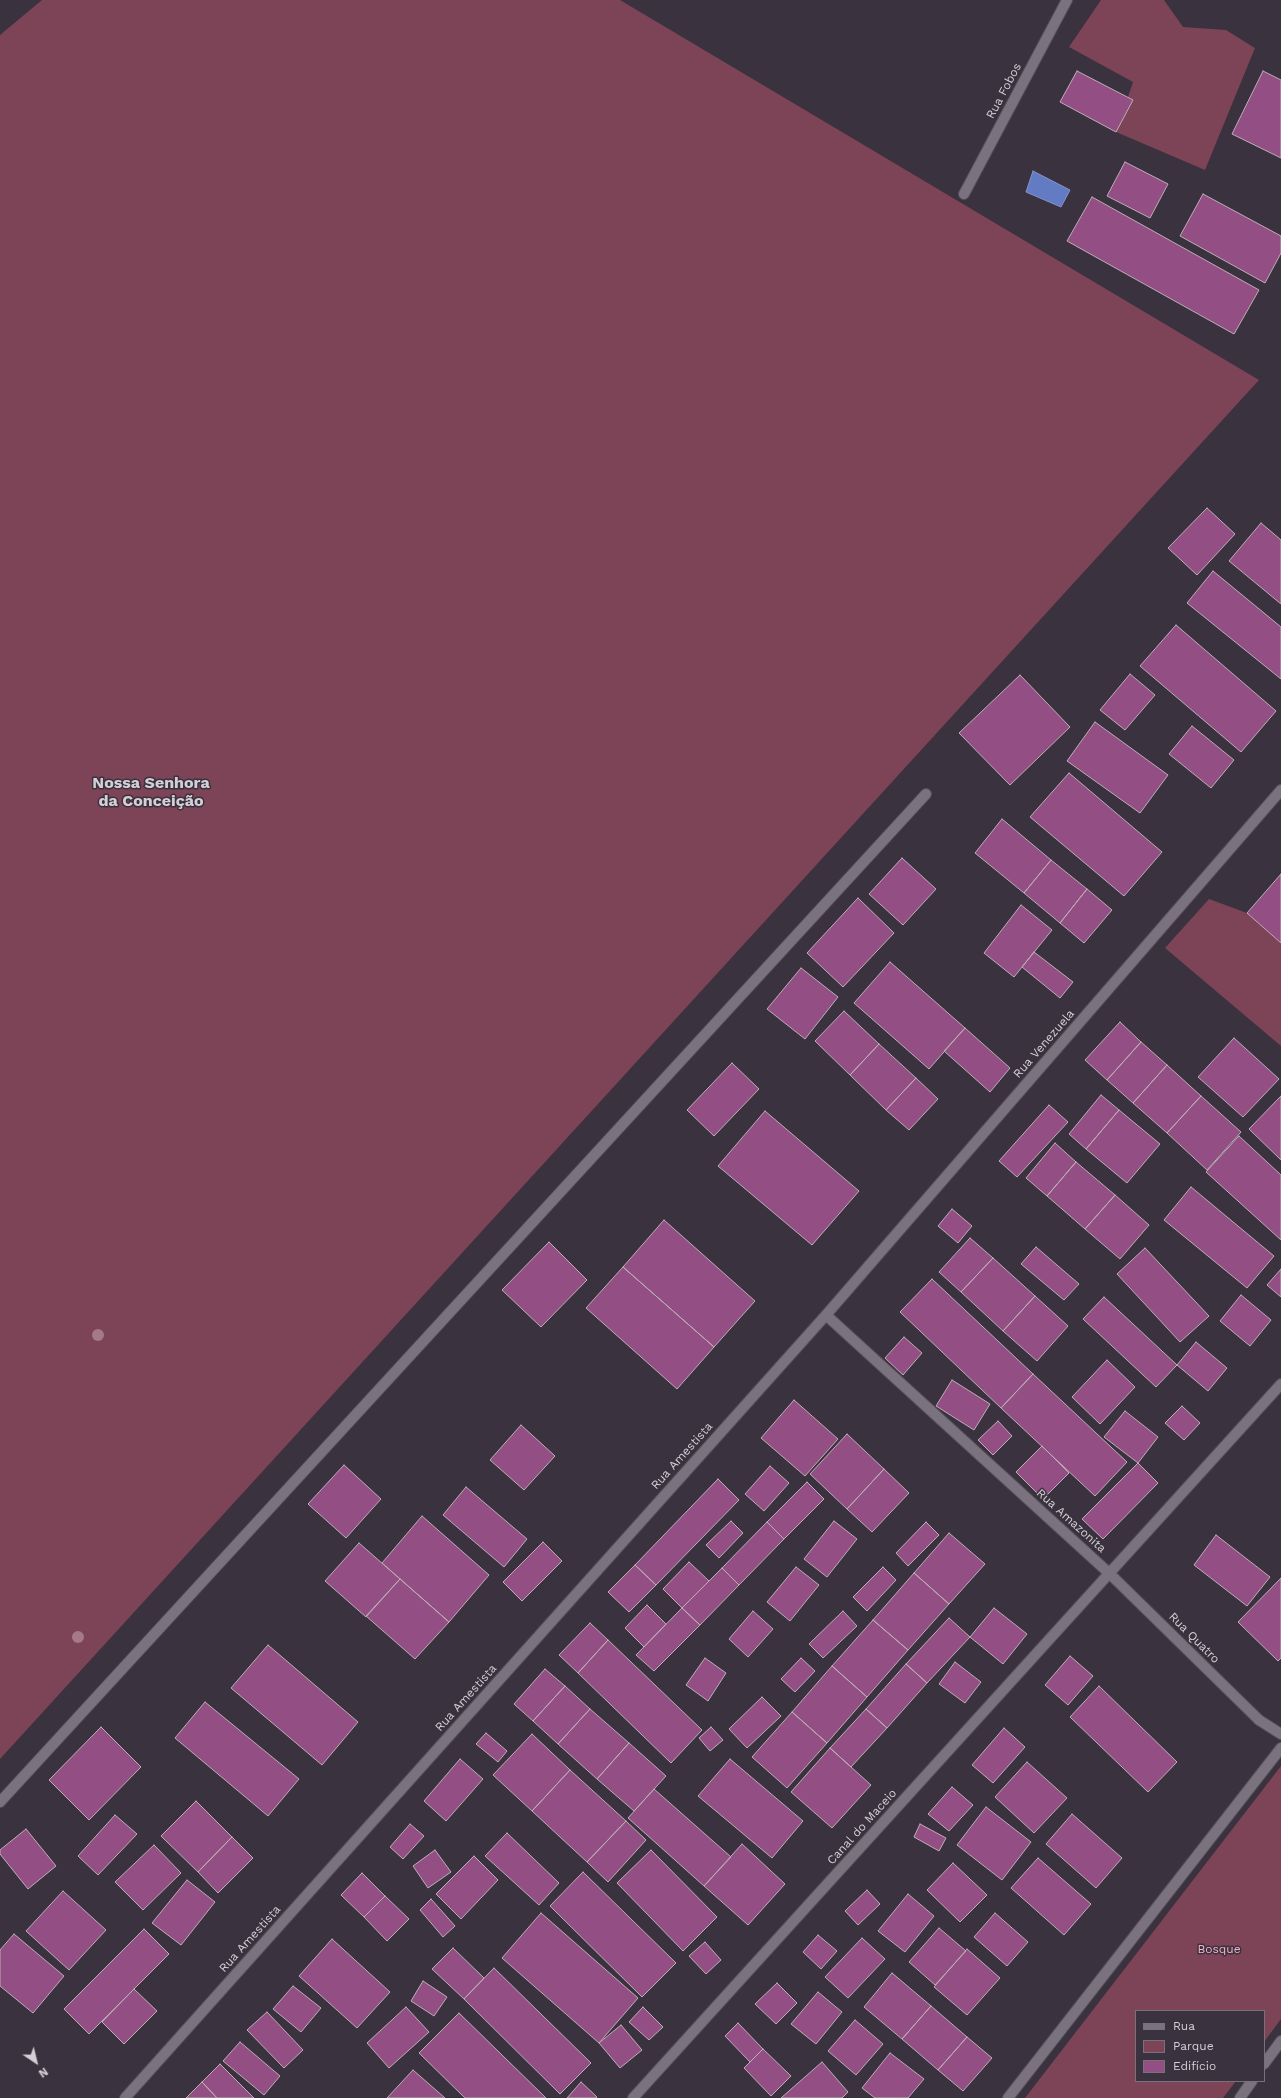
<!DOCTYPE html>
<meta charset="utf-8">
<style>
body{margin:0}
#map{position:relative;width:1281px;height:2098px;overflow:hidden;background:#3a323e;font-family:"Work Sans",sans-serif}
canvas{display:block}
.legend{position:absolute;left:1135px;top:2010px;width:130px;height:72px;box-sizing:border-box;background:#3a323e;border:1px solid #78717b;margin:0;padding:5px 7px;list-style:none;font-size:12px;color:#d4cfd7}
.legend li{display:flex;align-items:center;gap:8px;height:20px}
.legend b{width:20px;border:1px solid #78717b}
.north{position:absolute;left:16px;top:2042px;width:40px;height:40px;-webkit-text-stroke:3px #3a323e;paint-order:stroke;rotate:145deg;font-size:11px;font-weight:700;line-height:16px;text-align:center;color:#d4cfd7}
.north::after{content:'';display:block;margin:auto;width:14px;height:18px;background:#d4cfd7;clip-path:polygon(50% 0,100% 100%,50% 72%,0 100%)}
</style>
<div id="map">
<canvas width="1281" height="2098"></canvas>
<ul class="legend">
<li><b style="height:5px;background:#7b7280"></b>Rua</li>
<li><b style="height:11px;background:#7d4356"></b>Parque</li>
<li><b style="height:11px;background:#934e83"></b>Edifício</li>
</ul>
<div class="north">N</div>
</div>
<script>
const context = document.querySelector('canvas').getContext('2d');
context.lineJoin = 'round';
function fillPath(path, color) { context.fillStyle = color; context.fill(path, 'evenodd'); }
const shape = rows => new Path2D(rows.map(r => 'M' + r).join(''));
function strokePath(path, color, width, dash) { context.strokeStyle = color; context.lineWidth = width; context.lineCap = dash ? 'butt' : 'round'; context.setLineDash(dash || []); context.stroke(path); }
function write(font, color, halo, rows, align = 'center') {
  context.font = font + ' "Work Sans",sans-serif'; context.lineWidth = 3; context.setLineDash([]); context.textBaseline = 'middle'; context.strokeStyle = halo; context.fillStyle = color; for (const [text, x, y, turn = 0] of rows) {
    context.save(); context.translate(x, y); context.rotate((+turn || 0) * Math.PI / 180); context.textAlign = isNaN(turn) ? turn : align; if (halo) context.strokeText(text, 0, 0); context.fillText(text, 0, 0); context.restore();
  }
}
const green = shape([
 [42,0,620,0,1259,380,0,1759,0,35],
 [1101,0,1164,0,1183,27,1226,30,1255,48,1205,170,1116,132,1133,82,1069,47],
 [1209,899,1247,913,1281,943,1281,1046,1165,948],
 [1281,1766,1281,2019,1264,2042,1264,2011,1136,2011,1136,2081,1236,2081,1223,2098,1025,2098]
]);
const water = shape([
 [1033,171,1070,190,1061,207,1026,192,1033,171]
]);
const building = shape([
 [1077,71,1133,100,1116,132,1060,102,1077,71],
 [1263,71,1281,80,1281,158,1232,134,1263,71],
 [1125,162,1168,184,1150,218,1107,196,1125,162],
 [1203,194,1281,236,1281,253,1265,283,1180,236,1203,194],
 [1092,197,1259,290,1234,334,1067,241,1092,197],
 [1207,508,1235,534,1197,575,1168,548,1207,508],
 [1261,523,1281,540,1281,604,1229,561,1261,523],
 [1213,571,1281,627,1281,679,1187,603,1213,571],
 [1176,625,1276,711,1241,752,1140,666,1176,625],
 [1130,674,1155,695,1125,730,1100,710,1130,674],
 [1020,675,1070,727,1010,785,959,733,1020,675],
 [1095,722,1168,775,1140,813,1067,761,1095,722],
 [1192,726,1234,760,1211,788,1169,754,1192,726],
 [1069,773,1162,852,1124,896,1030,817,1069,773],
 [1002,819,1051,860,1024,893,975,853,1002,819],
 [902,858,936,889,903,925,869,894,902,858],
 [1051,860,1087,889,1060,923,1024,893,1051,860],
 [1281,874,1281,943,1247,913,1281,874],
 [1087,889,1112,910,1084,943,1060,923,1087,889],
 [858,898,894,933,843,987,807,953,858,898],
 [1021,905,1052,930,1014,977,984,953,1021,905],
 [1034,952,1073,982,1060,998,1022,967,1034,952],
 [890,962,965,1028,929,1069,854,1003,890,962],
 [801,968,838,997,805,1039,767,1009,801,968],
 [844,1011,879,1044,850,1075,815,1041,844,1011],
 [1120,1022,1141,1042,1107,1080,1085,1060,1120,1022],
 [965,1028,1010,1068,990,1092,944,1051,965,1028],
 [1234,1038,1279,1079,1243,1117,1198,1077,1234,1038],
 [1141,1042,1167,1065,1133,1103,1107,1080,1141,1042],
 [879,1044,916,1078,886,1110,850,1075,879,1044],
 [732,1063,759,1089,714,1136,687,1110,732,1063],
 [1167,1065,1201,1096,1167,1133,1133,1103,1167,1065],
 [916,1078,938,1099,909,1130,886,1110,916,1078],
 [1101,1095,1119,1110,1086,1149,1069,1134,1101,1095],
 [1201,1096,1241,1132,1207,1170,1167,1133,1201,1096],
 [1281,1096,1281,1160,1249,1129,1281,1096],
 [1049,1105,1068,1122,1017,1177,999,1161,1049,1105],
 [1119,1110,1160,1144,1127,1183,1086,1149,1119,1110],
 [765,1111,859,1191,812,1245,718,1166,765,1111],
 [1239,1136,1281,1175,1281,1240,1206,1172,1239,1136],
 [1055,1143,1076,1162,1047,1196,1026,1178,1055,1143],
 [1076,1162,1115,1195,1085,1229,1047,1196,1076,1162],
 [1191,1187,1274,1256,1247,1288,1164,1220,1191,1187],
 [1115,1195,1149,1225,1120,1259,1085,1229,1115,1195],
 [952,1209,972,1226,958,1243,938,1226,952,1209],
 [664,1220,755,1301,714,1347,623,1267,664,1220],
 [970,1238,993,1258,961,1292,939,1272,970,1238],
 [549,1242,587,1280,541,1327,502,1290,549,1242],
 [1036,1247,1079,1284,1064,1300,1021,1264,1036,1247],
 [1145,1248,1209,1316,1180,1342,1117,1274,1145,1248],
 [993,1258,1035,1296,1003,1331,961,1292,993,1258],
 [623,1267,714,1347,677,1389,586,1308,623,1267],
 [1281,1269,1281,1297,1267,1285,1281,1269],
 [932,1279,1033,1374,1001,1408,900,1312,932,1279],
 [1241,1295,1271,1320,1250,1346,1220,1321,1241,1295],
 [1035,1296,1068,1326,1037,1361,1003,1331,1035,1296],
 [1104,1297,1177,1365,1156,1387,1083,1319,1104,1297],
 [904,1337,922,1353,903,1375,885,1358,904,1337],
 [1196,1342,1227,1368,1208,1391,1177,1365,1196,1342],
 [1107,1360,1135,1387,1100,1424,1072,1397,1107,1360],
 [1033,1374,1127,1462,1095,1496,1001,1408,1033,1374],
 [952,1380,990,1404,974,1430,936,1406,952,1380],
 [794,1400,838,1439,805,1476,761,1438,794,1400],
 [1182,1406,1200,1423,1184,1440,1165,1423,1182,1406],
 [1125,1411,1158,1437,1138,1463,1104,1437,1125,1411],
 [998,1421,1012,1436,993,1455,978,1440,998,1421],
 [521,1425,555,1456,524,1490,490,1460,521,1425],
 [847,1434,884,1469,847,1509,810,1474,847,1434],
 [1042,1446,1069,1473,1043,1499,1016,1472,1042,1446],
 [1138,1463,1158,1483,1103,1539,1082,1519,1138,1463],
 [344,1465,381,1499,346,1538,308,1504,344,1465],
 [770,1466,789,1483,764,1511,745,1494,770,1466],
 [884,1469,909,1493,872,1532,847,1509,884,1469],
 [718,1479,739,1500,656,1585,635,1565,718,1479],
 [807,1482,824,1499,784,1539,767,1522,807,1482],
 [466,1487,527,1539,504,1567,443,1515,466,1487],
 [422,1516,489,1575,449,1622,382,1563,422,1516],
 [731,1521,743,1533,719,1558,706,1545,731,1521],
 [834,1521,857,1539,827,1577,804,1559,834,1521],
 [767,1522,784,1539,739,1585,722,1568,767,1522],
 [926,1522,939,1535,908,1566,896,1553,926,1522],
 [949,1533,985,1564,949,1604,914,1573,949,1533],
 [1216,1535,1270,1577,1247,1606,1194,1565,1216,1535],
 [543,1542,562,1561,522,1601,503,1582,543,1542],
 [359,1543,400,1579,366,1617,325,1581,359,1543],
 [689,1562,709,1581,682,1608,663,1589,689,1562],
 [635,1565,656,1585,629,1612,608,1592,635,1565],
 [796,1567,819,1585,790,1621,767,1602,796,1567],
 [883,1567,896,1580,867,1611,853,1597,883,1567],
 [722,1568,739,1585,700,1625,682,1608,722,1568],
 [914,1573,949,1604,908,1650,873,1620,914,1573],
 [1281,1578,1281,1658,1278,1661,1238,1622,1281,1578],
 [400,1579,449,1622,415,1659,366,1616,400,1579],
 [647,1605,666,1624,644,1647,625,1628,647,1605],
 [682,1608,700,1625,654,1671,636,1655,682,1608],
 [994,1608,1027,1634,1003,1664,970,1637,994,1608],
 [753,1611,773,1629,748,1657,729,1639,753,1611],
 [843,1611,857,1626,823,1658,809,1644,843,1611],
 [949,1618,970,1637,927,1683,906,1664,949,1618],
 [873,1620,908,1650,867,1697,832,1666,873,1620],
 [590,1623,608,1640,578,1673,559,1655,590,1623],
 [608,1640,702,1730,671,1763,578,1673,608,1640],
 [268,1645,358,1722,322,1765,231,1688,268,1645],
 [1070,1656,1093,1676,1068,1705,1045,1685,1070,1656],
 [705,1658,726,1673,708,1701,686,1685,705,1658],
 [801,1658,815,1671,795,1692,781,1679,801,1658],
 [955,1662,981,1682,965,1703,939,1684,955,1662],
 [906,1664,927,1683,887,1728,866,1709,906,1664],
 [832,1666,867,1697,827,1743,792,1712,832,1666],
 [545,1669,565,1686,533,1721,514,1704,545,1669],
 [565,1686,590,1709,558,1744,533,1721,565,1686],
 [1099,1686,1177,1762,1148,1792,1070,1717,1099,1686],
 [762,1697,781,1716,747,1748,729,1729,762,1697],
 [205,1702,299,1779,268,1816,175,1738,205,1702],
 [590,1709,629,1743,597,1779,558,1744,590,1709],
 [866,1709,887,1728,851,1767,830,1748,866,1709],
 [792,1712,827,1743,787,1788,752,1757,792,1712],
 [101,1727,141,1767,89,1820,49,1780,101,1727],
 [711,1727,723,1740,710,1751,699,1738,711,1727],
 [1004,1728,1025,1747,993,1783,972,1765,1004,1728],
 [486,1733,507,1751,498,1762,476,1744,486,1733],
 [532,1734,570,1770,532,1811,493,1775,532,1734],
 [629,1743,666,1776,634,1811,597,1779,629,1743],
 [830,1748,871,1785,832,1828,791,1792,830,1748],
 [460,1759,483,1779,446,1821,424,1801,460,1759],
 [730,1759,803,1821,772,1858,698,1796,730,1759],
 [1027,1762,1067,1798,1034,1833,995,1797,1027,1762],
 [570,1770,626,1821,587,1862,532,1811,570,1770],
 [952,1787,973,1805,949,1831,928,1814,952,1787],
 [654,1789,731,1857,704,1886,628,1818,654,1789],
 [196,1801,232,1837,198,1872,161,1836,196,1801],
 [986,1807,1031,1842,1002,1880,957,1845,986,1807],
 [1072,1814,1122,1858,1096,1888,1046,1844,1072,1814],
 [115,1815,137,1834,98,1875,78,1856,115,1815],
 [626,1821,646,1840,608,1882,587,1862,626,1821],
 [410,1824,424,1836,403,1859,390,1847,410,1824],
 [920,1824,946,1838,939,1851,914,1837,920,1824],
 [26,1829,56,1866,28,1889,0,1854,0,1850,26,1829],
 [507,1833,559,1883,539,1905,485,1856,507,1833],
 [232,1837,253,1858,218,1893,198,1872,232,1837],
 [742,1844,785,1884,748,1925,704,1886,742,1844],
 [154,1845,181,1873,143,1910,115,1882,154,1845],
 [435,1850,451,1872,428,1888,413,1866,435,1850],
 [651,1850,717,1917,683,1951,617,1883,651,1850],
 [474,1856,498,1880,461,1919,436,1894,474,1856],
 [1038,1858,1091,1904,1064,1935,1011,1888,1038,1858],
 [953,1863,987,1895,960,1922,927,1890,953,1863],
 [583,1872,676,1963,642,1997,550,1906,583,1872],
 [362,1873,385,1896,364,1917,341,1895,362,1873],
 [187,1880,215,1902,181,1945,152,1923,187,1880],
 [867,1890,880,1904,858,1925,845,1911,867,1890],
 [63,1891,106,1930,69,1970,26,1931,63,1891],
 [908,1894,934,1916,905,1952,878,1931,908,1894],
 [385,1896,409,1919,387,1941,364,1917,385,1896],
 [431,1899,455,1926,443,1937,420,1910,431,1899],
 [541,1913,638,1998,599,2043,502,1958,541,1913],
 [995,1913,1028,1942,1007,1966,974,1937,995,1913],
 [939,1928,966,1951,935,1985,909,1962,939,1928],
 [144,1929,169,1954,89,2034,64,2009,144,1929],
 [14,1934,64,1976,33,2013,0,1986,0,1950,14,1934],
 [818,1935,837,1951,821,1969,803,1952,818,1935],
 [862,1938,885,1959,848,1998,825,1977,862,1938],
 [332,1939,390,1992,357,2028,299,1976,332,1939],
 [705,1942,721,1960,706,1974,689,1956,705,1942],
 [453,1948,484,1978,464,1999,432,1969,453,1948],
 [967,1949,1000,1978,967,2015,934,1987,967,1949],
 [494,1968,591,2063,560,2094,464,1999,494,1968],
 [892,1973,931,2006,902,2039,864,2007,892,1973],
 [423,1981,447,1997,434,2016,411,2001,423,1981],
 [777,1983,797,2003,776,2024,755,2004,777,1983],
 [293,1986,321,2008,301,2032,273,2009,293,1986],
 [134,1989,157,2011,124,2044,102,2022,134,1989],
 [818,1992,842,2012,816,2044,791,2024,818,1992],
 [931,2006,967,2037,938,2070,902,2039,931,2006],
 [406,2007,429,2032,389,2068,367,2043,406,2007],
 [643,2007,663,2027,649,2040,629,2022,643,2007],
 [267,2012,303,2050,284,2068,247,2030,267,2012],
 [459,2013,546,2098,465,2098,419,2053,459,2013],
 [855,2020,883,2044,856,2075,828,2051,855,2020],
 [738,2023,763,2049,750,2062,725,2036,738,2023],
 [621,2025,642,2050,620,2068,599,2043,621,2025],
 [967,2037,992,2058,963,2091,938,2070,967,2037],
 [240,2042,280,2076,264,2095,223,2061,240,2042],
 [763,2049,791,2076,771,2096,744,2068,763,2049],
 [890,2053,924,2079,908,2098,875,2098,862,2088,890,2053],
 [822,2062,848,2092,842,2098,781,2098,822,2062],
 [220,2064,254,2098,217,2098,202,2082,220,2064],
 [413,2070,445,2098,387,2098,413,2070],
 [202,2082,217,2098,186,2098,202,2082],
 [581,2082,597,2097,596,2098,567,2098,581,2082]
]);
const service = shape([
 [1259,1720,1281,1734],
 [1264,2064,1281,2041],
 [1008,2098,1281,1748],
 [1240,2098,1252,2081]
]);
const minor = shape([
 [964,194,1067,0],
 [826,1315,1110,1574,1259,1720],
 [0,1802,926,794],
 [125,2098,826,1315,1281,790],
 [633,2098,1281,1384]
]);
const trees = [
 [98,1335],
 [78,1637]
];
const streetNames = [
 ["Rua Fobos",1004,91,-62],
 ["Rua Venezuela",1044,1044,-49],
 ["Rua Amestista",682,1456,-48],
 ["Rua Amazonita",1071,1521,42],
 ["Rua Quatro",1194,1638,45],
 ["Rua Amestista",466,1698,-48],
 ["Canal do Maceio",862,1827,-48],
 ["Rua Amestista",250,1939,-48]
];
const parkNames = [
 ["Bosque",1219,1949]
];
const districtNames = [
 ["Nossa Senhora",151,783],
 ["da Conceição",151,801]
];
fillPath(green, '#7d4356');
fillPath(water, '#627bc3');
strokePath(water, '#8494c9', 1);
fillPath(building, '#934e83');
strokePath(building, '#bdaeb8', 1);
strokePath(service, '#57505a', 12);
strokePath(minor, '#57505a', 12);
strokePath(service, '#7b7280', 10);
strokePath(minor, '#7b7280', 10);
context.fillStyle = '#a4798a';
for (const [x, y] of trees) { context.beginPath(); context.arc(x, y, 6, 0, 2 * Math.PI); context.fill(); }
write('12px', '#d4cfd7', '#3a323e', streetNames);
write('12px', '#fab3c8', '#3a323e', parkNames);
write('bold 16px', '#d4cfd7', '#3a323e', districtNames);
</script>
